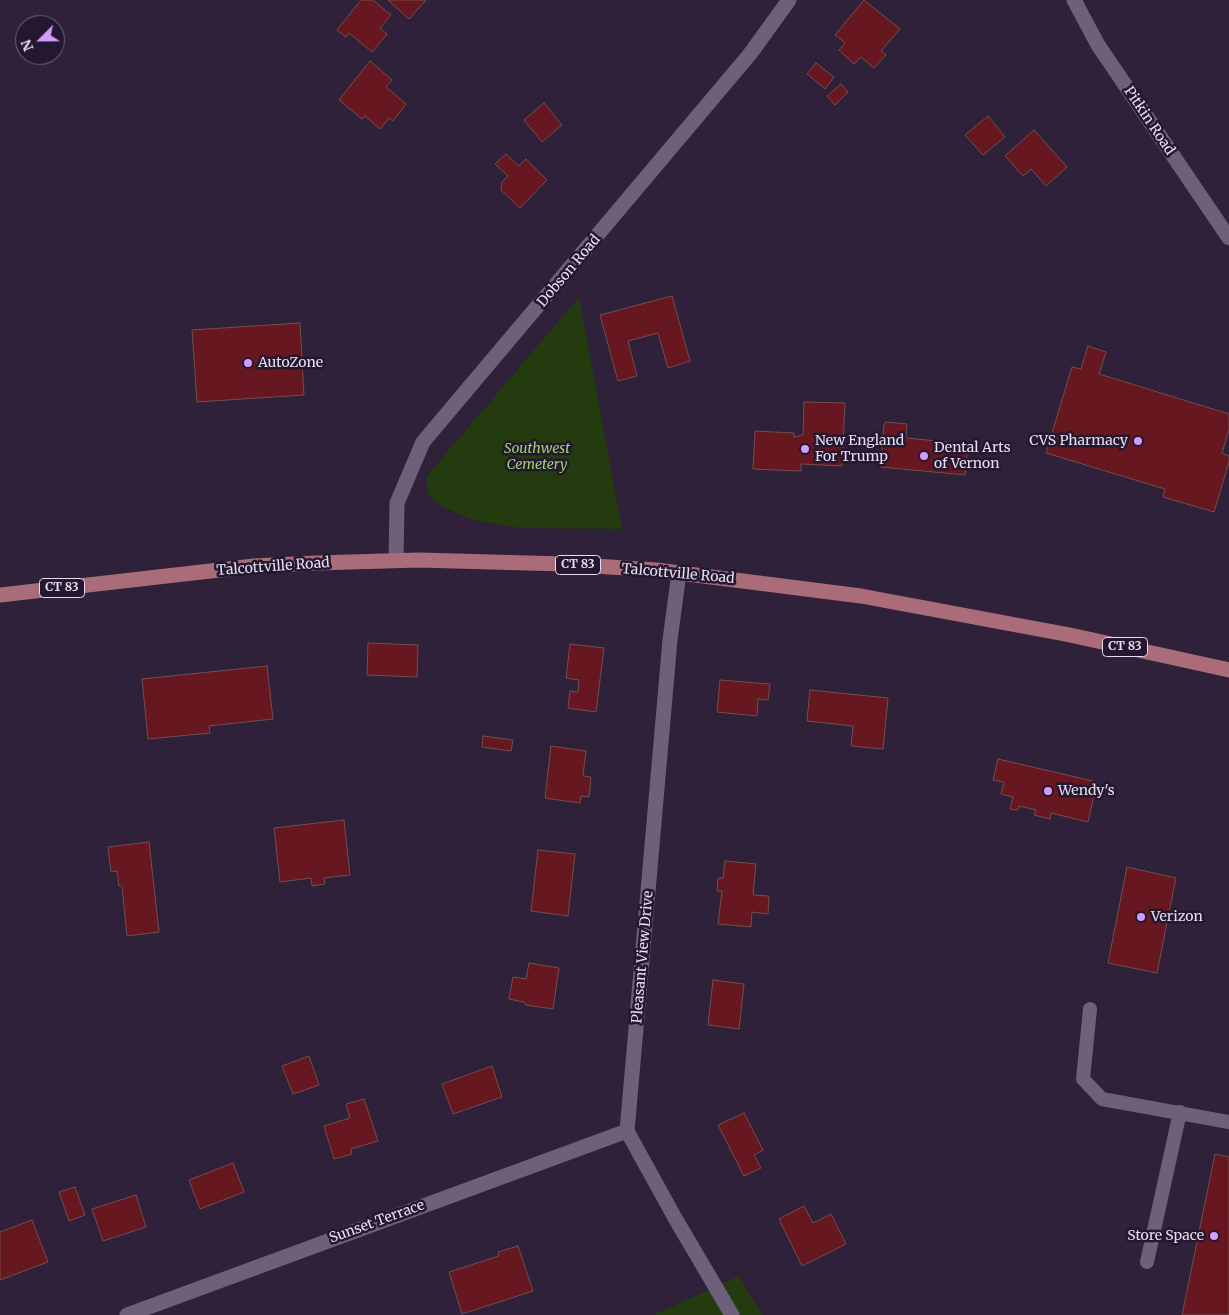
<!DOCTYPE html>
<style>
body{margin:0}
#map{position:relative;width:1229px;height:1315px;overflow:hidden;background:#2e2139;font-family:Merriweather,serif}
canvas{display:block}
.north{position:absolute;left:15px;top:15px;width:50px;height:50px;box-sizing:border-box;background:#24172f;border:1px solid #72677b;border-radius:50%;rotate:247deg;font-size:14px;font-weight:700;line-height:20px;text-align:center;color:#e6deee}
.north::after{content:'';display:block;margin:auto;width:18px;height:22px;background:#d39cfc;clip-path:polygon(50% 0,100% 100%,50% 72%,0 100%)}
</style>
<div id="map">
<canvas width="1229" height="1315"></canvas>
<div class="north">N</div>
</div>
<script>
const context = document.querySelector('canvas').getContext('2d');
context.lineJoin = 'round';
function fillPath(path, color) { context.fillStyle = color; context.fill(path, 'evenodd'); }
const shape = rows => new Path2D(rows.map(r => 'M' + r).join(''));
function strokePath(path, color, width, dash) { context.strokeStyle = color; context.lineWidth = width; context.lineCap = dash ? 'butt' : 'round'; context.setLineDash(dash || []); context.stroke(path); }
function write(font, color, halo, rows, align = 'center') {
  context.font = font + ' Merriweather,serif'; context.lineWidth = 5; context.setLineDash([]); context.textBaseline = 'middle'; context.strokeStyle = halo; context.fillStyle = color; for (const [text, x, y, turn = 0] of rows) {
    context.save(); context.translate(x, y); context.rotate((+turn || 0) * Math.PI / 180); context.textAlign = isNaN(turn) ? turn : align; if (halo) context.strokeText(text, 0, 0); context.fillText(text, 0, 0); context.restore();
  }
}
const green = shape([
 [579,297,622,529,520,528,473,520,441,506,427,493,427,476],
 [739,1276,762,1315,654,1315]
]);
const building = shape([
 [361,0,373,0,391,15,380,28,387,34,372,52,349,33,346,37,337,30,361,0],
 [388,0,426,0,409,19,388,0],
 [864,0,900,29,881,51,886,55,874,68,861,57,854,64,839,50,845,43,835,35,864,0],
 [370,61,392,80,386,87,406,104,393,121,389,118,380,129,365,116,362,119,339,100,370,61],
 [816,63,834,77,825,89,807,74,816,63],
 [841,84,848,92,835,105,827,96,841,84],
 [544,103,562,125,542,142,524,120,544,103],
 [988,116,1005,137,983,155,965,135,988,116],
 [1034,130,1067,167,1046,186,1031,169,1023,176,1005,156,1034,130],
 [506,154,519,166,526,159,547,180,520,208,501,190,502,182,508,176,495,164,506,154],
 [672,296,690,361,668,368,658,333,628,341,637,376,618,381,600,315,672,296],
 [300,323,304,395,197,402,192,330,300,323],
 [1088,346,1106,352,1099,374,1229,414,1229,429,1222,453,1229,456,1229,462,1214,512,1163,497,1165,489,1046,453,1072,367,1081,369,1088,346],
 [804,402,845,403,842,466,801,464,801,471,753,469,755,431,794,433,794,437,803,435,804,402],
 [886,422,907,424,906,438,968,444,965,475,881,467,884,424,886,422],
 [368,643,418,645,417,677,367,675,368,643],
 [570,644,604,648,596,712,568,708,570,691,578,692,579,680,566,678,570,644],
 [267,666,273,719,209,726,210,733,148,739,142,679,267,666],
 [720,680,770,684,768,700,758,699,757,716,717,712,720,680],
 [810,690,888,698,883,749,851,746,853,726,807,721,810,690],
 [483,736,513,740,511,751,482,747,483,736],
 [551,746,586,751,583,776,591,777,589,797,581,796,580,803,545,798,551,746],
 [998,759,1097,782,1088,822,1051,813,1050,819,1034,815,1036,810,1019,806,1018,810,1010,809,1013,797,1001,794,1004,782,993,780,998,759],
 [344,820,350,875,324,878,325,884,312,886,311,878,280,882,274,828,344,820],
 [149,842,159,932,127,936,122,886,119,886,117,871,111,872,108,847,149,842],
 [538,850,575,854,568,916,531,911,538,850],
 [725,861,756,864,753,895,769,896,768,914,752,912,751,927,718,924,722,891,717,891,718,878,723,878,725,861],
 [1127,867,1176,878,1157,973,1108,963,1127,867],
 [529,963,559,968,553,1009,526,1005,524,1002,509,999,513,977,526,979,529,963],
 [713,980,744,984,739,1029,708,1025,713,980],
 [309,1056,319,1085,293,1094,282,1066,309,1056],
 [492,1066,502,1097,453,1114,442,1084,492,1066],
 [364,1099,378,1141,351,1149,352,1154,334,1159,324,1126,350,1118,346,1104,364,1099],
 [744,1113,763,1150,754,1155,761,1168,744,1176,718,1125,744,1113],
 [1215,1154,1229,1157,1229,1315,1182,1315,1215,1154],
 [233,1163,244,1192,200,1209,189,1180,233,1163],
 [75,1187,85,1215,69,1221,59,1192,75,1187],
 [136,1195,146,1227,103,1241,92,1209,136,1195],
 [804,1206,813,1223,831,1214,846,1244,802,1266,779,1219,804,1206],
 [32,1220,48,1262,0,1280,0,1232,32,1220],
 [518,1246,533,1291,462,1314,449,1272,499,1256,498,1252,518,1246]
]);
const lane = shape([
 [1090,1009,1083,1079,1102,1099,1229,1122],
 [1147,1262,1180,1112]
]);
const street = shape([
 [1074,0,1098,45,1229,238],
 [679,573,670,640,627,1131,675,1218,732,1315],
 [127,1315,627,1131]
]);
const secondary = shape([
 [396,560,397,503,423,442,750,54,789,0]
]);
const primary = shape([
 [0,595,254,566,316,563,419,560,564,564,656,570,861,596,1070,635,1229,670]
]);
const markers = [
 [248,363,5,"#d39cfc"],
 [1138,441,5,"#d39cfc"],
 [805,449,5,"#d39cfc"],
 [924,456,5,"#d39cfc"],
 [1048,791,5,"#d39cfc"],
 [1141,917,5,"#d39cfc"],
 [1214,1236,5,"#d39cfc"]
];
const shields = [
 [578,565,45],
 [62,588,45],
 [1125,647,45]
];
const shieldNames = [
 ["CT 83",578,565],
 ["CT 83",62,588],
 ["CT 83",1125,647]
];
const streetNames = [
 ["Pitkin Road",1149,121,56],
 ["Dobson Road",569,271,-50],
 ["Talcottville Road",273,567,-4],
 ["Talcottville Road",678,574,5],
 ["Pleasant View Drive",643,957,-85],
 ["Sunset Terrace",377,1222,-20]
];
const poiNames = [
 ["AutoZone",258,363],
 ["New England",815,441],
 ["For Trump",815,457],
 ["CVS Pharmacy",1128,441,"right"],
 ["Dental Arts",934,448],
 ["of Vernon",934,464],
 ["Wendy's",1058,791],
 ["Verizon",1151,917],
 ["Store Space",1204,1236,"right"]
];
const parkNames = [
 ["Southwest",537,449],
 ["Cemetery",537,465]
];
fillPath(green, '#233b0f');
fillPath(building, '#67171f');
strokePath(building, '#724f4e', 1);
strokePath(lane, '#6e5f7b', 14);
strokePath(street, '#6e5f7b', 15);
strokePath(secondary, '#6e5f7b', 15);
strokePath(primary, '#aa6c79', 15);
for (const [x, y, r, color] of markers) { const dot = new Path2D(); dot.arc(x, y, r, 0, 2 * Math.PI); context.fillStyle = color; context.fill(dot); strokePath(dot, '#24172f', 2); }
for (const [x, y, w] of shields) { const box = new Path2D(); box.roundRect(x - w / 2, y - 9.5, w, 19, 4); context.fillStyle = '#24172f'; context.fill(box); strokePath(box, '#e6deee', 1); }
write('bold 12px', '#e6deee', null, shieldNames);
write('14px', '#e6deee', '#24172f', streetNames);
write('14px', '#e6deee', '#24172f', poiNames, 'left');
write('italic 14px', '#9ad471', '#24172f', parkNames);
</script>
